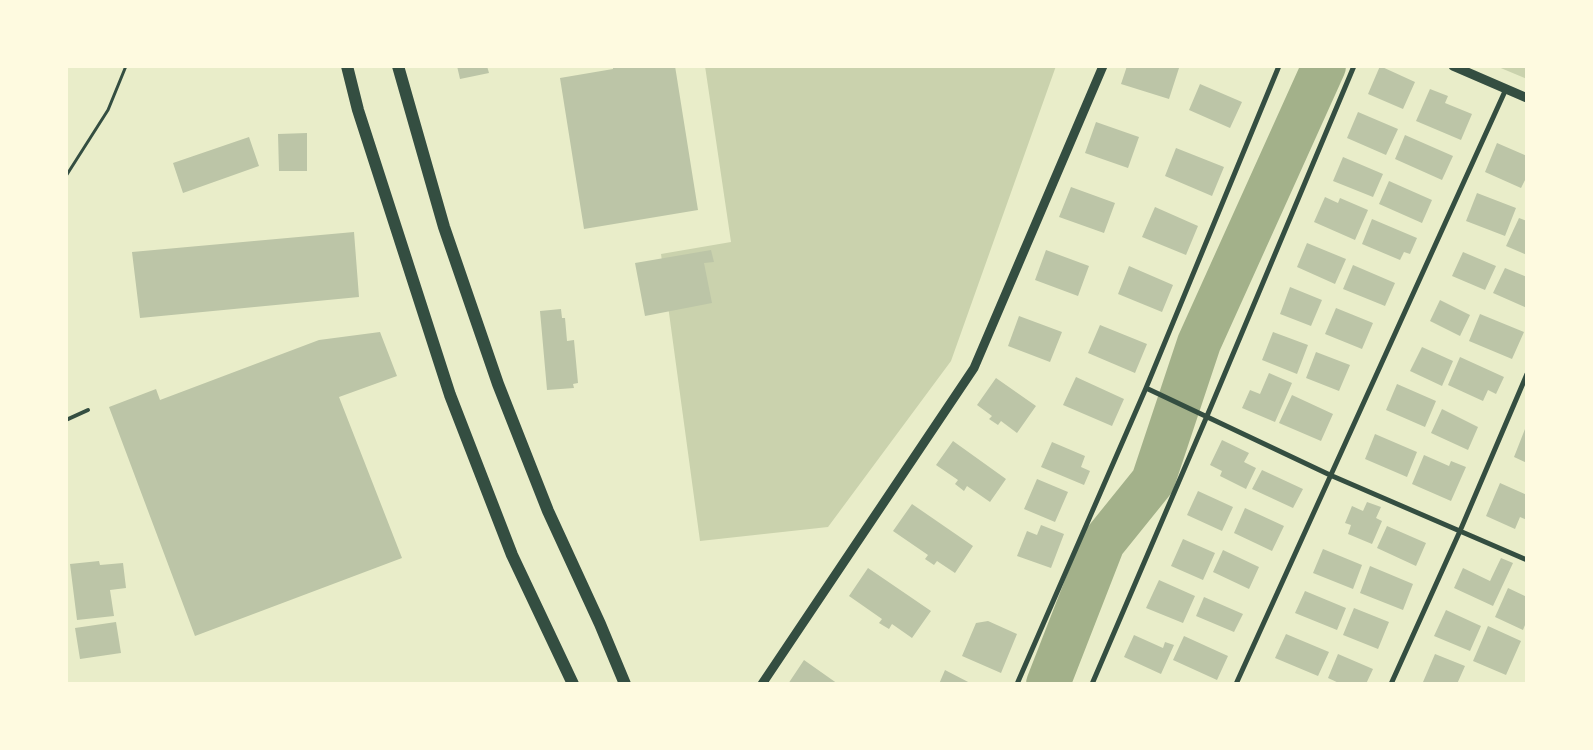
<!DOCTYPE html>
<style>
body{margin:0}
#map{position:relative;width:1593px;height:750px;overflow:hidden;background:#e9edc9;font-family:"Noto Sans",sans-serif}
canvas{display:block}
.frame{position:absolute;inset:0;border:68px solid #fefae0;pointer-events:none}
</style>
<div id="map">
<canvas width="1593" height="750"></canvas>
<div class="frame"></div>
</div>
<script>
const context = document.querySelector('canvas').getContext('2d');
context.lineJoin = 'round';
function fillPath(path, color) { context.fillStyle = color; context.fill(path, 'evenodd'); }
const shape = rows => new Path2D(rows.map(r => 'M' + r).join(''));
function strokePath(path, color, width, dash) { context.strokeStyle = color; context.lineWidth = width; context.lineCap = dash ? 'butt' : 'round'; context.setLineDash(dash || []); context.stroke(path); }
const green = shape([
 [705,66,1056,66,951,361,828,527,700,541,661,254,731,242],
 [1496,66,1527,66,1527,79]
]);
const river = shape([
 [1048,684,1103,543,1153,481,1199,343,1324,66]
]);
const building = shape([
 [457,66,487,66,489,73,460,79],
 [613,66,675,66,698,210,584,229,560,78,613,69],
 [1127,66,1172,66,1179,68,1169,99,1121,84],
 [1380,66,1415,82,1403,109,1368,94],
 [1200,84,1242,102,1230,128,1189,110],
 [1430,89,1448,96,1445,103,1472,114,1461,140,1416,121],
 [1358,112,1398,129,1386,155,1347,138],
 [1096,122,1139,137,1128,168,1085,153],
 [307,133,307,171,279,171,278,134],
 [1405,135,1453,156,1442,180,1395,159],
 [249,137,259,166,183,193,173,163],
 [1497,143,1527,156,1527,176,1521,188,1485,172],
 [1176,148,1224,167,1212,196,1165,176],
 [1343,157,1383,174,1373,197,1333,181],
 [1389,181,1432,200,1422,223,1379,204],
 [1071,187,1115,203,1104,233,1059,217],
 [1477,193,1516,208,1505,236,1466,221],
 [1325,197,1338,203,1340,198,1368,210,1355,240,1314,222],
 [1155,207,1198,226,1186,255,1142,237],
 [1519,218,1527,221,1527,255,1506,246],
 [1372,219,1417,238,1410,254,1404,252,1400,260,1362,244],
 [354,232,359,297,140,318,132,252],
 [1307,243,1346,259,1335,284,1297,267],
 [711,250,714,262,704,263,712,303,645,316,635,263],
 [1046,250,1089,266,1078,296,1035,280],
 [1463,252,1496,266,1485,290,1452,276],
 [1353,265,1395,283,1385,306,1343,289],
 [1129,266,1173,285,1162,312,1118,294],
 [1505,268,1527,277,1527,308,1493,293],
 [1290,287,1322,300,1311,326,1280,314],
 [1440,300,1470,315,1460,336,1430,321],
 [1336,308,1373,323,1362,349,1325,334],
 [561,309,562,318,565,318,567,341,574,340,578,383,573,384,574,388,547,390,540,311],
 [1480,314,1524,332,1512,359,1469,341],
 [1019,316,1062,332,1050,362,1008,346],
 [1100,325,1147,344,1135,373,1088,353],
 [380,332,397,376,339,397,402,558,195,636,109,407,156,389,160,400,319,340],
 [1273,332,1308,345,1297,374,1262,360],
 [1422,347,1453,361,1442,386,1410,371],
 [1316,352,1350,365,1339,391,1306,378],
 [1460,357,1504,377,1496,394,1488,390,1483,401,1448,385],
 [1269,373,1292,383,1275,422,1242,408,1250,390,1260,394],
 [1076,377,1124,399,1112,426,1063,405],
 [996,378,1036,406,1017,433,1001,421,998,425,989,419,992,416,977,405],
 [1397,384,1436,401,1425,427,1386,410],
 [1292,395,1333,414,1321,441,1279,423],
 [1442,409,1478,427,1468,450,1431,433],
 [1525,429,1527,430,1527,463,1514,457],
 [1375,434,1417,452,1407,477,1365,459],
 [1222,440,1249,453,1244,462,1256,468,1246,489,1220,476,1222,471,1210,465],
 [953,441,1006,479,990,502,967,486,964,491,955,484,958,480,936,465],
 [1052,442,1085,456,1081,467,1090,471,1084,485,1041,467],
 [1424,455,1449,466,1451,461,1466,467,1451,501,1412,484],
 [1262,470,1303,489,1293,508,1252,489],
 [1037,479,1068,492,1055,522,1024,509],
 [1500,483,1527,495,1527,520,1520,517,1515,529,1486,516],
 [1198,491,1233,507,1222,531,1187,515],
 [1367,502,1381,507,1376,518,1382,521,1372,544,1348,534,1351,525,1345,523,1352,506,1363,511],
 [912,504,973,546,955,573,937,561,934,565,925,559,928,555,893,531],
 [1245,508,1284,526,1272,551,1234,533],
 [1041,525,1064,534,1051,568,1017,556,1027,531,1037,535],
 [1387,526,1426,543,1416,566,1377,548],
 [1183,539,1215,553,1203,580,1171,566],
 [1323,549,1362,565,1353,589,1313,573],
 [1223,550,1259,567,1249,589,1213,572],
 [1501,558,1513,563,1493,606,1454,588,1463,568,1490,581],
 [99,561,100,565,123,563,126,588,110,590,114,616,77,620,70,564],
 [1370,566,1413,584,1403,610,1360,593],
 [868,568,931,611,912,638,892,624,889,629,879,623,882,619,849,596],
 [1159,580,1195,596,1183,623,1146,608],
 [1508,588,1527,597,1527,620,1523,630,1495,617],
 [1305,591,1346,608,1337,630,1295,613],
 [1204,597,1243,614,1234,632,1196,616],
 [1354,608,1389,622,1378,649,1343,635],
 [1446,610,1481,626,1470,651,1434,636],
 [988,621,1017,634,1001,673,962,656,976,623],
 [116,622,121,653,80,659,75,628],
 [1488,626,1521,641,1506,675,1473,661],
 [1286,634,1329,652,1318,676,1275,658],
 [1134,635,1163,648,1165,642,1174,645,1161,674,1124,657],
 [1184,636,1228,656,1217,680,1173,660],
 [1338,654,1373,669,1366,684,1341,684,1328,678],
 [1435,654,1465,666,1457,684,1427,684,1423,682],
 [804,660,838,684,788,684],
 [945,670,972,684,939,684]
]);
const path = shape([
 [66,176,108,110,126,66]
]);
const service = shape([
 [66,420,88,410]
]);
const minor = shape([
 [1146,388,1330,475,1527,560],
 [1017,684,1146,388,1279,66],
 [1092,684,1207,416,1354,66],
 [1236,684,1506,89],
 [1391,684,1460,531,1527,374]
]);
const tertiary = shape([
 [1453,66,1527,98],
 [762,684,974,368,1103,66]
]);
const primary = shape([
 [347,66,358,110,450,395,512,555,573,684],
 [398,66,444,227,498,384,548,511,600,624,625,684]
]);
fillPath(green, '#cad2ad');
strokePath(river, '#a3b18a', 44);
fillPath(building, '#bcc5a7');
strokePath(path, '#344e41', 3);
strokePath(service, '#344e41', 4);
strokePath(minor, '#344e41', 5);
strokePath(tertiary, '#344e41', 9);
strokePath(primary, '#344e41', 12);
</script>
